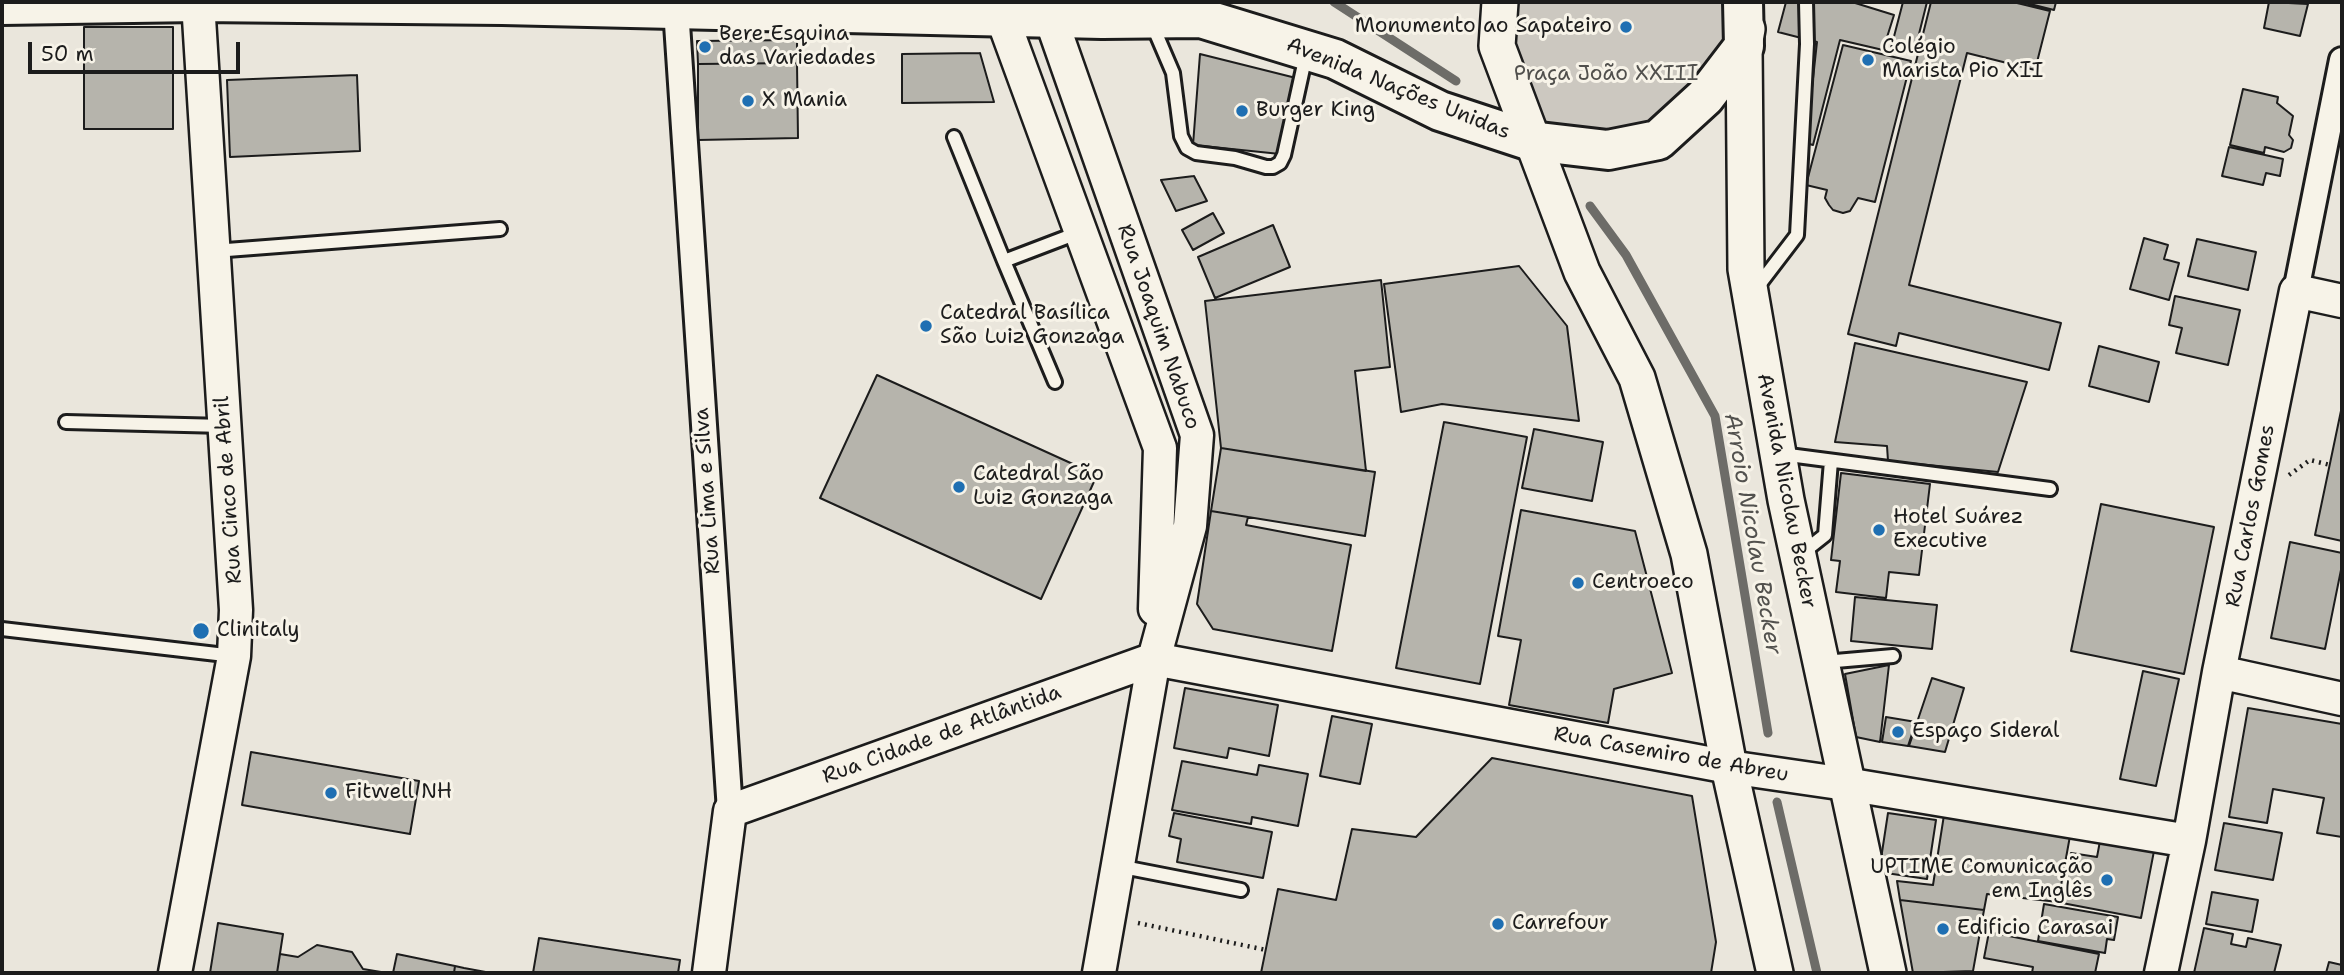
<!DOCTYPE html>
<meta charset="utf-8">
<style>
body{margin:0}
#map{position:relative;width:2344px;height:975px;overflow:hidden;background:#eae6dc;font-family:"Shantell Sans",sans-serif}
canvas{display:block}
.frame{position:absolute;inset:0;border:4px solid #1c1c1c;pointer-events:none}
.scale{position:absolute;left:28px;top:42px;width:212px;height:32px;box-sizing:border-box;border:4px solid #1c1c1c;border-top:0;padding-left:9px;font-size:21px;line-height:24px;white-space:nowrap;color:#1c1c1c;-webkit-text-stroke:5px #f7f3e8;paint-order:stroke}
</style>
<div id="map">
<canvas width="2344" height="975"></canvas>
<div class="frame"></div>
<div class="scale">50 m</div>
</div>
<script>
const context = document.querySelector('canvas').getContext('2d');
context.lineJoin = 'round';
function fillPath(path, color) { context.fillStyle = color; context.fill(path, 'evenodd'); }
const shape = rows => new Path2D(rows.map(r => 'M' + r).join(''));
function strokePath(path, color, width, dash) { context.strokeStyle = color; context.lineWidth = width; context.lineCap = dash ? 'butt' : 'round'; context.setLineDash(dash || []); context.stroke(path); }
function write(font, color, halo, rows, align = 'center') {
  context.font = font + ' "Shantell Sans",sans-serif'; context.lineWidth = 6; context.setLineDash([]); context.textBaseline = 'middle'; context.strokeStyle = halo; context.fillStyle = color; for (const [text, x, y, turn = 0] of rows) {
    context.save(); context.translate(x, y); context.rotate((+turn || 0) * Math.PI / 180); context.textAlign = isNaN(turn) ? turn : align; if (halo) context.strokeText(text, 0, 0); context.fillText(text, 0, 0); context.restore();
  }
}
const green = shape([
 [1500,2,1743,2,1744,46,1658,140,1531,141]
]);
const stream = shape([
 [1334,2,1456,81],
 [1590,206,1626,255,1715,416,1768,733],
 [1777,802,1817,973]
]);
const building = shape([
 [1786,2,1852,2,1894,15,1883,50,1840,40,1813,145,1806,143,1817,42,1778,32,1786,2],
 [1903,2,1927,2,1914,54,1891,48,1903,2],
 [1931,2,2013,2,2050,11,2035,70,1967,53,1909,285,2061,323,2049,370,1899,333,1896,346,1848,334,1931,2],
 [2022,2,2056,2,2054,10,2022,2],
 [2269,2,2308,4,2300,36,2264,28,2269,2],
 [84,27,173,27,173,129,84,129,84,27],
 [797,40,797,63,698,64,697,41,797,40],
 [1843,45,1911,61,1875,202,1858,198,1850,211,1843,213,1833,210,1829,205,1825,198,1827,190,1806,185,1843,45],
 [980,53,994,102,902,103,902,54,980,53],
 [1200,54,1296,78,1280,154,1193,145,1200,54],
 [797,63,798,138,698,140,698,64,797,63],
 [357,75,360,151,230,157,227,80,357,75],
 [2243,89,2278,97,2277,103,2293,116,2289,135,2293,140,2291,148,2284,152,2265,147,2264,153,2230,145,2243,89],
 [2229,147,2283,159,2280,176,2266,173,2263,185,2222,176,2229,147],
 [1194,176,1207,201,1176,211,1161,180,1194,176],
 [1213,213,1224,233,1193,250,1182,230,1213,213],
 [1273,225,1290,267,1215,298,1198,257,1273,225],
 [2144,238,2168,245,2164,259,2179,263,2169,300,2130,289,2144,238],
 [2197,239,2256,252,2248,290,2188,276,2197,239],
 [1519,266,1567,326,1579,421,1442,404,1401,412,1384,284,1519,266],
 [1381,280,1390,367,1355,371,1366,471,1221,448,1205,301,1381,280],
 [2175,296,2240,310,2228,365,2176,353,2182,328,2169,325,2175,296],
 [1855,343,2027,382,1998,472,1888,461,1887,446,1835,442,1855,343],
 [2099,346,2159,362,2149,402,2089,386,2099,346],
 [877,375,1097,475,1041,599,820,498,877,375],
 [2342,406,2342,541,2315,535,2342,406],
 [1444,422,1527,437,1480,684,1396,668,1444,422],
 [1534,429,1603,442,1592,501,1522,488,1534,429],
 [1221,448,1375,472,1365,536,1211,511,1221,448],
 [1841,473,1930,484,1919,575,1889,572,1886,598,1836,592,1840,561,1831,560,1841,473],
 [2101,504,2214,527,2184,674,2071,651,2101,504],
 [1521,510,1635,531,1672,673,1614,689,1608,723,1509,705,1521,640,1498,636,1521,510],
 [1211,511,1248,517,1246,525,1351,545,1332,651,1213,629,1197,604,1211,511],
 [2290,542,2342,553,2342,565,2325,649,2271,638,2290,542],
 [1855,597,1937,605,1932,649,1851,641,1855,597],
 [1889,665,1880,742,1856,737,1845,674,1889,665],
 [2143,671,2179,679,2156,786,2120,779,2143,671],
 [1932,678,1964,688,1945,752,1909,746,1932,678],
 [1185,688,1278,705,1269,756,1229,748,1227,758,1174,748,1185,688],
 [2248,708,2342,724,2342,837,2317,833,2324,798,2273,789,2267,823,2229,817,2248,708],
 [1332,716,1372,724,1360,784,1320,776,1332,716],
 [1886,717,1916,722,1908,746,1882,742,1886,717],
 [251,752,419,781,410,834,242,805,251,752],
 [1492,758,1692,796,1716,942,1711,973,1261,973,1278,889,1336,900,1352,829,1416,837,1492,758],
 [1182,761,1257,775,1259,765,1308,774,1298,826,1252,817,1251,824,1172,810,1182,761],
 [1174,813,1272,832,1263,878,1177,862,1181,839,1169,836,1174,813],
 [1888,813,1936,820,1927,879,1879,872,1888,813],
 [1944,815,2070,836,2058,902,1987,894,1984,910,1900,900,1897,881,1933,885,1944,815],
 [2224,823,2282,833,2273,880,2215,870,2224,823],
 [2100,841,2154,851,2141,918,2062,903,2071,853,2097,857,2100,841],
 [2212,892,2258,900,2252,932,2206,924,2212,892],
 [1900,900,1984,910,1973,971,1913,973,1900,900],
 [2044,904,2118,917,2114,940,2107,939,2105,953,2038,941,2044,904],
 [218,923,283,934,277,973,210,973,218,923],
 [2204,928,2233,934,2231,944,2246,947,2248,938,2281,945,2274,973,2194,973,2204,928],
 [1989,932,2099,954,2095,973,2032,973,2033,967,1984,958,1989,932],
 [539,938,680,960,678,973,533,973,539,938],
 [317,945,352,952,363,969,387,973,277,973,280,954,298,957,317,945],
 [397,954,455,966,454,973,393,973,397,954],
 [2329,962,2342,965,2342,973,2326,973,2329,962],
 [455,966,464,968,491,973,454,973,455,966]
]);
const path = shape([
 [2289,475,2310,460,2330,465],
 [1138,923,1266,950]
]);
const service = shape([
 [1152,24,1173,73,1181,136,1187,148,1196,153,1235,158,1266,167,1273,167,1280,163,1284,155,1306,55],
 [954,137,1004,261],
 [214,251,500,229],
 [1755,290,1797,235,1807,44,1806,2],
 [1055,382,1004,261,1080,232],
 [66,422,224,426],
 [1781,454,2050,489],
 [1801,554,1825,535,1831,461],
 [2,629,234,656],
 [1824,662,1893,656],
 [1118,866,1241,890]
]);
const minor = shape([
 [676,9,730,811],
 [2296,291,2342,60]
]);
const tertiary = shape([
 [999,2,1002,17,1160,448,1155,609],
 [1045,2,1197,435,1190,526,1154,659,1099,973],
 [1154,659,1729,767,1846,784,2189,841],
 [2219,672,2342,699],
 [175,973,234,656,236,610,198,2],
 [709,973,730,811,1154,659],
 [2161,973,2189,841,2219,672,2296,291,2342,301]
]);
const secondary = shape([
 [1500,2,1497,46,1582,272,1637,378,1689,554,1729,767,1775,973],
 [1747,29,1744,46,1746,269,1786,500,1888,973]
]);
const primary = shape([
 [2,5,198,2,502,5,1102,19,1201,18,1335,59,1440,111,1531,141,1608,150,1658,140,1705,97,1744,46,1743,2]
]);
const markers = [
 [1626,27,7,"#1f6fb2"],
 [705,47,7,"#1f6fb2"],
 [1868,60,7,"#1f6fb2"],
 [748,101,7,"#1f6fb2"],
 [1242,111,7,"#1f6fb2"],
 [926,326,7,"#1f6fb2"],
 [959,487,7,"#1f6fb2"],
 [1879,530,7,"#1f6fb2"],
 [1578,583,7,"#1f6fb2"],
 [201,631,9,"#1f6fb2"],
 [1898,732,7,"#1f6fb2"],
 [331,793,7,"#1f6fb2"],
 [2107,880,7,"#1f6fb2"],
 [1498,924,7,"#1f6fb2"],
 [1943,929,7,"#1f6fb2"]
];
const poiNames = [
 ["Monumento ao Sapateiro",1612,27,"right"],
 ["Bere Esquina",719,35],
 ["das Variedades",719,59],
 ["Colégio",1882,48],
 ["Marista Pio XII",1882,72],
 ["X Mania",762,101],
 ["Burger King",1256,111],
 ["Catedral Basílica",940,314],
 ["São Luiz Gonzaga",940,338],
 ["Catedral São",973,475],
 ["Luiz Gonzaga",973,499],
 ["Hotel Suárez",1893,518],
 ["Executive",1893,542],
 ["Centroeco",1592,583],
 ["Clinitaly",217,631],
 ["Espaço Sideral",1912,732],
 ["Fitwell NH",345,793],
 ["UPTIME Comunicação",2093,868,"right"],
 ["em Inglês",2093,892,"right"],
 ["Carrefour",1512,924],
 ["Edificio Carasai",1957,929]
];
const parkNames = [
 ["Praça João XXIII",1606,75]
];
const streetNames = [
 ["Avenida Nações Unidas",1398,89,22],
 ["Rua Joaquim Nabuco",1158,327,71],
 ["Rua Cinco de Abril",229,490,-94],
 ["Rua Lima e Silva",708,491,-94],
 ["Avenida Nicolau Becker",1786,491,79],
 ["Rua Carlos Gomes",2251,516,-79],
 ["Rua Cidade de Atlântida",942,735,-20],
 ["Rua Casemiro de Abreu",1671,755,10]
];
const waterNames = [
 ["Arroio Nicolau Becker",1752,534,80]
];
fillPath(green, '#ccc8c0');
strokePath(stream, '#6d6c68', 9);
fillPath(building, '#b6b4ac');
strokePath(building, '#1c1c1c', 2);
strokePath(service, '#1c1c1c', 18);
strokePath(minor, '#1c1c1c', 30);
strokePath(tertiary, '#1c1c1c', 37);
strokePath(secondary, '#1c1c1c', 40);
strokePath(primary, '#1c1c1c', 44);
strokePath(path, '#1c1c1c', 4.5, [2, 5]);
strokePath(service, '#f7f3e8', 12);
strokePath(minor, '#f7f3e8', 24);
strokePath(tertiary, '#f7f3e8', 32);
strokePath(secondary, '#f7f3e8', 35);
strokePath(primary, '#f7f3e8', 38);
for (const [x, y, r, color] of markers) { const dot = new Path2D(); dot.arc(x, y, r, 0, 2 * Math.PI); context.fillStyle = color; context.fill(dot); strokePath(dot, '#f7f3e8', 2.5); }
write('21px', '#1c1c1c', '#f7f3e8', poiNames, 'left');
write('21px', '#51504d', '#f7f3e8', parkNames);
write('21px', '#1c1c1c', '#f7f3e8', streetNames);
write('italic 23px', '#52514e', '#f7f3e8', waterNames);
</script>
